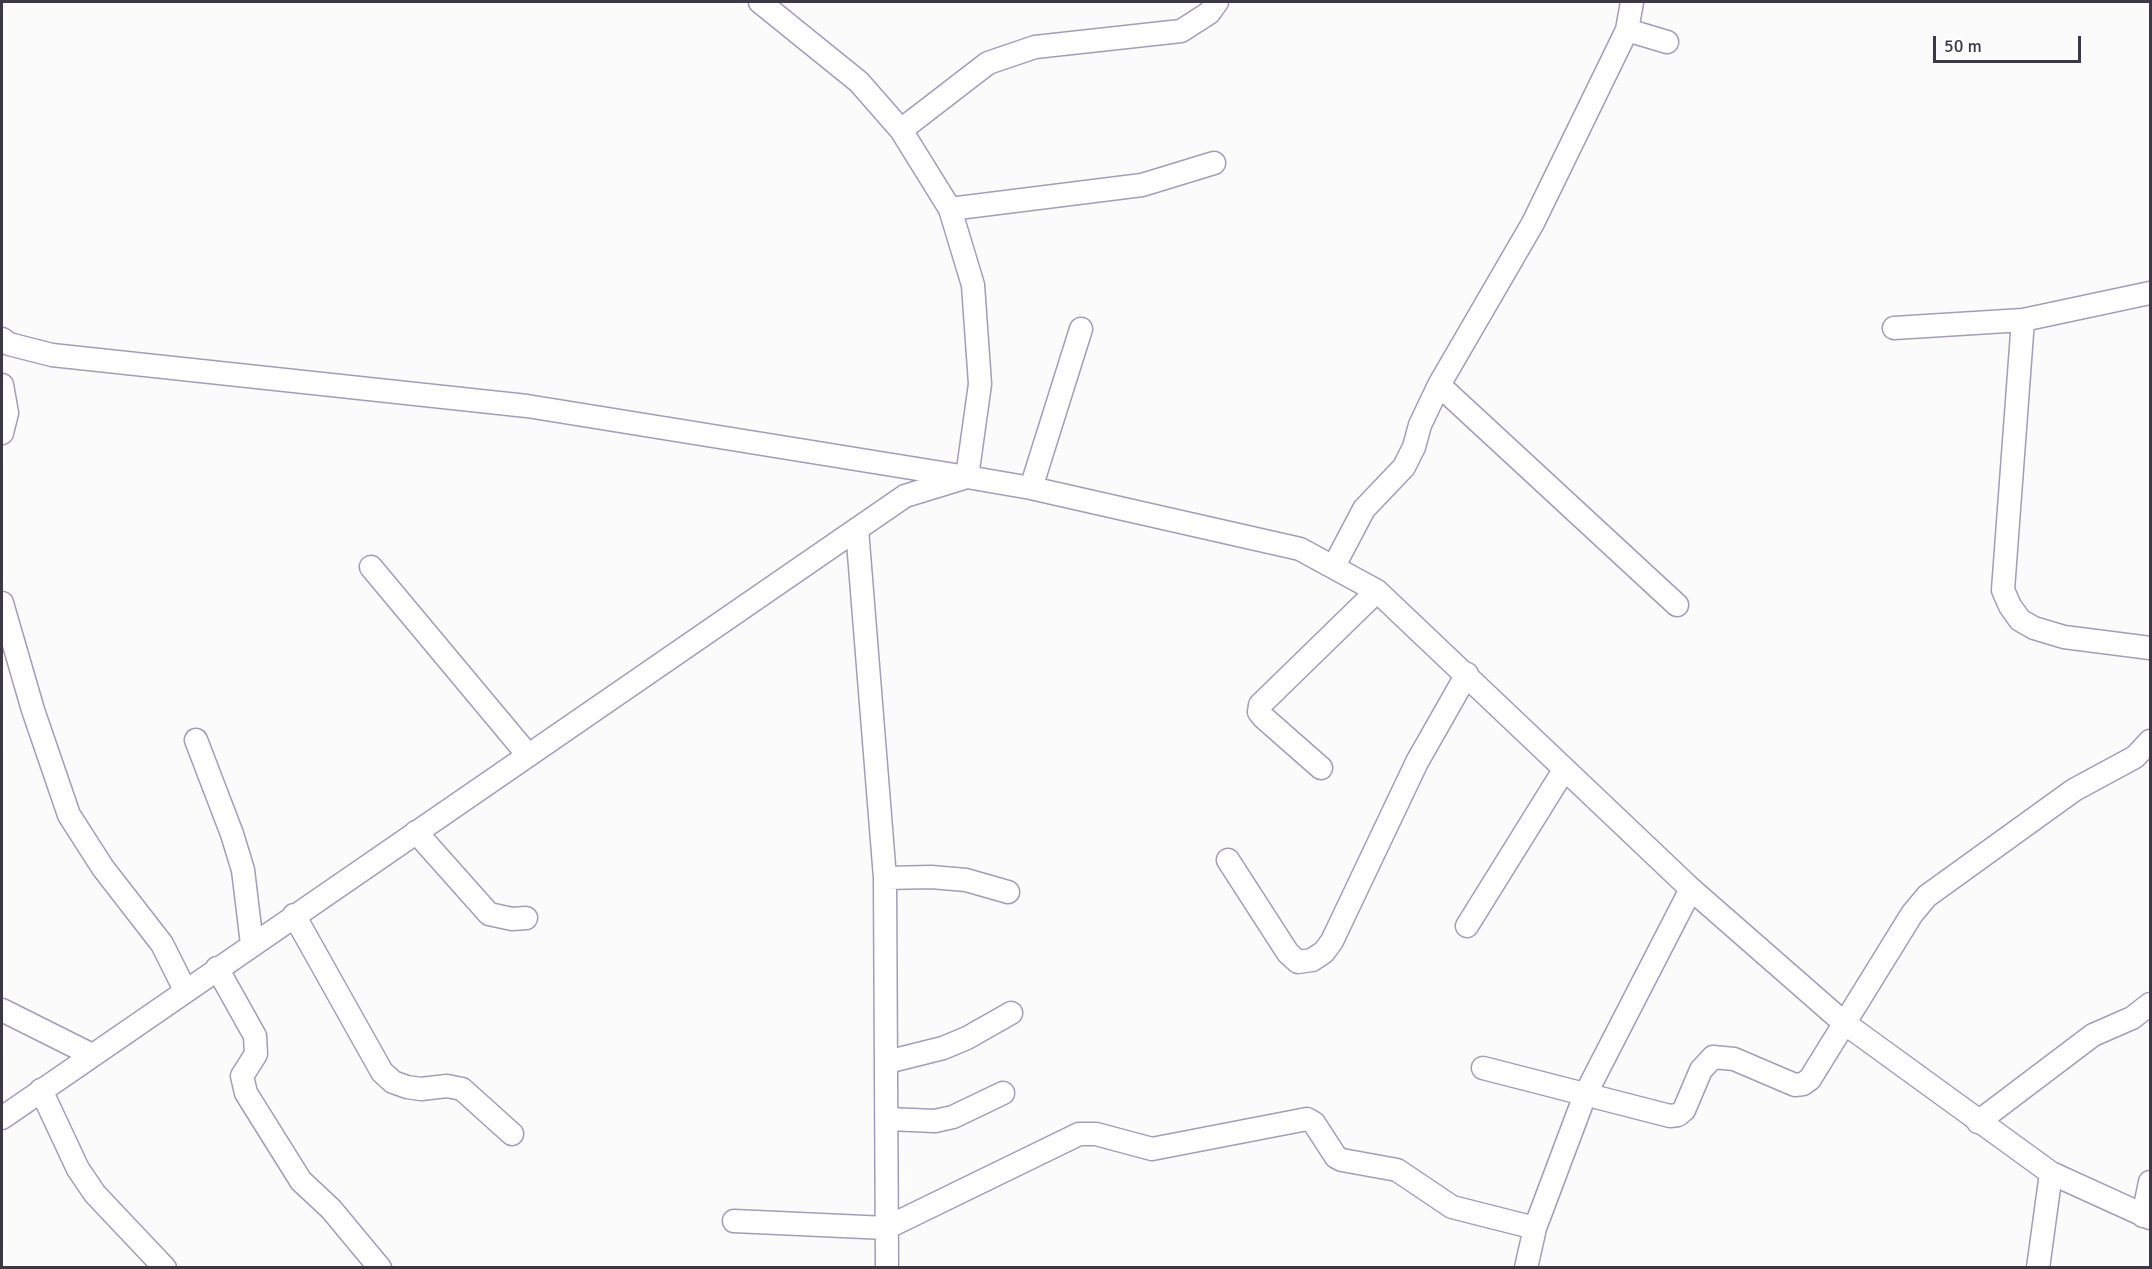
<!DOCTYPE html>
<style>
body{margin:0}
#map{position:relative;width:2152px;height:1269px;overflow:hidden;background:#fbfbfb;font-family:Signika,sans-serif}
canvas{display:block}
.frame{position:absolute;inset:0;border:3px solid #3c3845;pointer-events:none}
.scale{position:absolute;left:1933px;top:36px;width:148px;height:27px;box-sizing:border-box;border:3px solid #3c3845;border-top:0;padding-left:8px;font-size:18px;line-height:21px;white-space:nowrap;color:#3c3845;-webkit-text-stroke:4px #fff;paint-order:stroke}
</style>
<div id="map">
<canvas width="2152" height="1269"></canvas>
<div class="frame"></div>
<div class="scale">50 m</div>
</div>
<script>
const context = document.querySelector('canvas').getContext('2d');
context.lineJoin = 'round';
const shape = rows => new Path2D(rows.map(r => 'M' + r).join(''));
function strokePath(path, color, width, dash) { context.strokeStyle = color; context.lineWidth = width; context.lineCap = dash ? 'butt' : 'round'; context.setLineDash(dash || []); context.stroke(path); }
const minor = shape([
 [1627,30,1667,42],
 [901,130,988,63,1035,47,1181,31,1209,13,1217,2],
 [950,209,1142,185,1214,163],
 [2023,320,2003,590,2010,606,2020,620,2034,628,2064,637,2150,648],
 [1894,328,2023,320,2150,293],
 [2,339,9,344,52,355,527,406,967,477,980,384,973,285,950,209,901,130,859,82,760,2],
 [2,385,7,413,2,433],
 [1439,385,1677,605],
 [1031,488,1081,329],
 [857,529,885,878,887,1268],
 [1334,566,1364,509,1404,467,1414,447,1420,425,1439,385,1533,223,1627,30,1632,2],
 [371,567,528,755],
 [2,603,33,710,69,815,103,868,162,944,185,990],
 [196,740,232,834,243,870,252,944],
 [1321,768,1263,717,1259,712,1260,705,1377,591],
 [416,832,489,914,512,919,526,918],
 [1228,860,1288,953,1298,962,1312,960,1324,952,1332,941,1417,762,1467,674],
 [885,878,931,877,966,880,1008,892],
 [294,915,382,1072,393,1082,407,1087,421,1089,447,1086,462,1089,512,1134],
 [1467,926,1564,770],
 [217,968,255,1036,256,1054,242,1076,246,1093,301,1181,331,1209,380,1268],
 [2,1010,92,1055],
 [887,1062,943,1048,967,1038,1011,1013],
 [1483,1068,1670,1116,1678,1115,1684,1110,1701,1070,1713,1057,1734,1059,1795,1085,1803,1084,1810,1079,1912,914,1927,896,2074,790,2135,757,2150,741],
 [41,1090,78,1169,95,1194,165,1268],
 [2,1118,905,496,967,477,1031,488,1300,549,1377,591,1691,889,1843,1022,2051,1173,2150,1218],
 [888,1119,935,1121,953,1117,1003,1093],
 [1978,1122,2093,1035,2132,1018,2150,1004],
 [2143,1216,2150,1182],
 [734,1221,886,1228,1079,1134,1096,1134,1152,1149,1307,1119,1314,1123,1336,1157,1342,1160,1397,1170,1452,1207,1535,1228],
 [1526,1268,1535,1228,1585,1095,1691,889],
 [2038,1268,2051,1173]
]);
strokePath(minor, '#a59bba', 25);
strokePath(minor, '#fff', 22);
</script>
